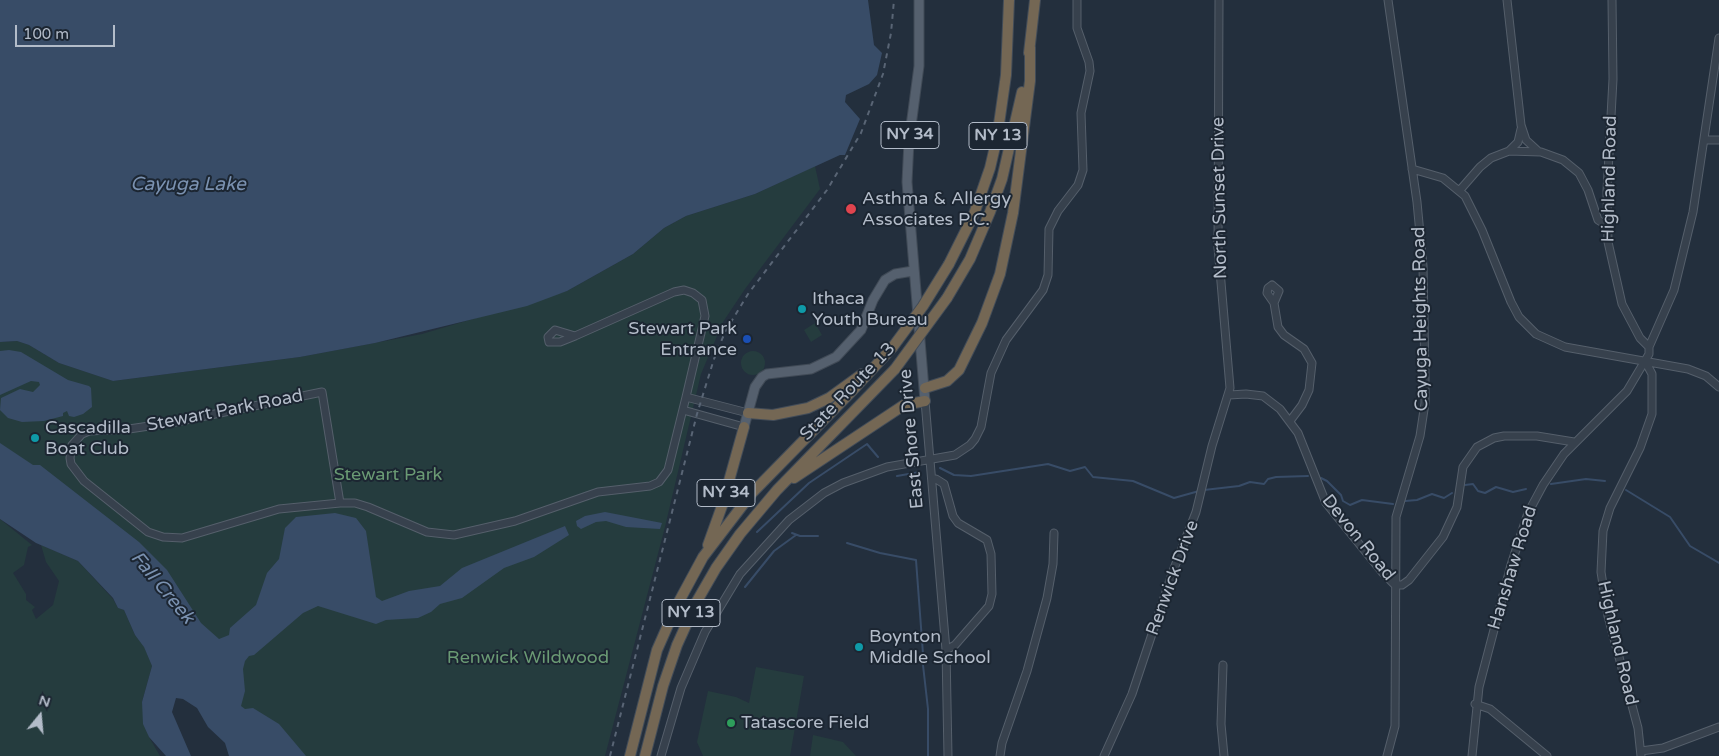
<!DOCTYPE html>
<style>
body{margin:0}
#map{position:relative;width:1719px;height:756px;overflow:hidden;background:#232f3d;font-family:"Varela Round",sans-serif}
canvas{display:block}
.north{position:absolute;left:15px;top:691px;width:50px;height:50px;-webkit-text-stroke:4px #1c2632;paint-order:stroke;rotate:17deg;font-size:14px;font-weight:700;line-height:20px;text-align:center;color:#b3bcc9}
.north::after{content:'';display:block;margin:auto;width:18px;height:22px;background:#b3bcc9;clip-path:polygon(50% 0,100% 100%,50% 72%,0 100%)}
.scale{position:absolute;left:15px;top:25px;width:100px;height:22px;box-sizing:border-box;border:2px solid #b3bcc9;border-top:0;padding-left:6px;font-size:15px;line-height:18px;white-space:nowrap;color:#b3bcc9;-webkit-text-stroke:4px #1c2632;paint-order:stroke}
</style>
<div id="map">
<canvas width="1719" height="756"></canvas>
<div class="north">N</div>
<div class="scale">100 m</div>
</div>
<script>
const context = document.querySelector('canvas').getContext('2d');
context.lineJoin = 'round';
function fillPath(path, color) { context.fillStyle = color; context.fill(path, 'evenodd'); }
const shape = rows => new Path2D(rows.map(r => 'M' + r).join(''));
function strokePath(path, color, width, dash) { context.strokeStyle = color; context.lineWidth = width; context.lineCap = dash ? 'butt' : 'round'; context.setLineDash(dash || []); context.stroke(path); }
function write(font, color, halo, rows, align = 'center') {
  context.font = font + ' "Varela Round",sans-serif'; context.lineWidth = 4; context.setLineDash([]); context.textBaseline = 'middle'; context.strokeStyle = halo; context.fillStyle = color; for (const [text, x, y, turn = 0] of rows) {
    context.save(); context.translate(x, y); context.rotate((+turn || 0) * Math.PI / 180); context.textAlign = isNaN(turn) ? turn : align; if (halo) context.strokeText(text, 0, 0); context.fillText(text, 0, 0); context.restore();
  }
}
const green = shape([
 [815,166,820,189,745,289,723,322,701,374,665,527,605,756,254,756,204,674,0,484,0,342,17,341,29,345,59,363,113,381,300,357,422,334,567,291,633,254,664,228,686,216,755,194],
 [815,323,822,335,811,342,804,330],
 '741 363a12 12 0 1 1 24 0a12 12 0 1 1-24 0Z',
 [0,519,32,545,28,547,24,565,13,573,26,594,26,600,35,607,32,610,36,619,53,605,59,581,46,562,41,545,78,561,113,599,118,608,124,610,135,635,144,646,152,666,142,702,149,737,160,756,0,756],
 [756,667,804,676,790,756,703,756,697,742,708,691,736,697,749,703],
 [813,735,843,742,856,756,810,756]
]);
const water = shape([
 [0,0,868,0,874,45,882,53,877,75,869,84,846,95,845,102,860,119,845,155,840,155,755,194,686,216,664,228,633,254,567,291,527,306,375,343,300,357,113,381,59,363,29,345,17,341,0,342],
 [9,350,21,352,68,380,89,386,91,388,92,407,83,414,74,417,69,416,67,411,63,413,63,416,44,421,22,422,8,418,0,410,1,398,20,389,33,392,40,385,39,382,31,381,0,395,0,351],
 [0,443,33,465,40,465,139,542,167,570,201,623,219,639,229,635,230,628,256,605,267,573,279,559,285,528,296,517,335,513,356,518,366,531,376,597,382,601,409,591,440,586,462,568,565,526,569,535,534,557,504,568,462,598,440,604,431,612,418,618,386,620,376,624,318,606,303,613,254,655,249,656,245,661,243,669,245,691,241,706,245,709,253,708,279,724,306,756,229,756,225,743,208,727,197,708,183,699,176,698,172,712,191,756,166,756,149,737,143,724,142,702,152,666,144,647,135,635,124,610,118,608,113,598,78,561,36,543,0,519],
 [605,512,662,523,660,529,626,527,606,521,596,522,581,529,577,526,576,521,585,516]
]);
const stream = shape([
 [940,468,954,475,971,476,1048,464,1070,471,1085,467,1093,477,1133,481,1174,498,1199,491],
 [897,476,920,472],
 [1321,478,1327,481,1341,495,1343,501,1350,505,1362,500,1393,504],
 [1551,484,1586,479,1605,481],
 [1465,485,1473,484,1478,491,1485,493,1496,487,1513,492,1526,489],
 [1204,490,1239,486,1250,482,1264,484,1268,479,1276,477,1308,476],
 [1626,490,1670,517,1690,546,1719,563],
 [1405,501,1417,500,1432,494,1444,498,1452,493],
 [757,532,809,483,867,444,878,457],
 [792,533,800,536,818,536],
 [847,543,880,553,916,560,923,654],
 [745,587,774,551,796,535],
 [923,665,928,709,928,756]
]);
const minor = shape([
 [1507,0,1521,125,1526,140,1538,151],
 [1612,0,1613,79,1607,191,1608,242,1622,304,1640,338,1649,347],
 [1705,140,1719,140],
 [1509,151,1518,142,1521,129],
 [1412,169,1443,178,1465,196,1482,230,1511,302,1519,317,1536,334,1565,347,1688,369,1706,376,1719,387],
 [1460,190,1480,167,1491,158,1509,151,1541,152,1563,160,1579,173,1588,190,1598,220,1606,225],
 [1274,303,1279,291,1272,285,1268,288,1267,293,1274,303,1278,327,1284,335,1304,349,1312,363,1309,390,1302,405,1290,421],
 [322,392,340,503,279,509,182,538,163,537,148,532,84,481,71,464,70,458,72,445,82,434,89,431,129,429,176,422,322,392],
 [1229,395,1246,394,1263,396,1280,409,1298,433,1326,503,1382,572,1395,585,1402,585,1409,580,1443,537,1457,507,1463,467,1477,447,1494,438,1504,436,1537,436,1574,442],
 [686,397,748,413],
 [925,401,946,650,948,756],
 [683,410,744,427],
 [932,479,936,479,944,484,953,516,958,523,987,540,991,554,992,594,989,606,955,645,946,650],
 [340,503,355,503,368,507,427,532,454,535,515,521,598,492,650,486,659,482,668,470,686,397,705,316,702,300,693,293,684,290,674,292,575,336,555,330,548,337,549,342,560,342,575,336],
 [1223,665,1221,724,1224,756],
 [1475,704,1490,709,1547,756],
 [1641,751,1663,748,1719,727],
 [661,756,681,688,705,632,740,574,789,520,824,493,843,483,887,467,955,455,970,445,975,439,981,427,991,373,1006,340,1043,290,1048,275,1049,229,1058,211,1078,185,1083,170,1081,113,1090,71,1089,62,1077,28,1077,0],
 [1000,756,1002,743,1027,671,1047,598,1053,564,1054,533],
 [1104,756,1132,694,1173,571,1196,512,1212,446,1230,388,1218,247,1219,0],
 [1387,756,1395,726,1396,517,1420,436,1425,403,1425,378,1423,266,1417,202,1388,0],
 [1472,756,1479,687,1511,565,1528,513,1543,485,1564,454,1627,391,1649,354,1649,347,1674,290,1693,212,1719,38],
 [1641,756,1638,728,1608,616,1601,572,1603,531,1610,508,1640,448,1652,414,1652,374,1645,361]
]);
const major = shape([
 [919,0,919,66,909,141,907,182,925,401],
 [744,427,755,387,762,377,767,374,811,369,836,357,861,330,873,300,885,280,895,274,913,271]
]);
const highway = shape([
 [1029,53,1035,0],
 [949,264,974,214,990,168,997,138,1006,75,1009,0],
 [947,298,970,259,990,212,1002,179,1022,92],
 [925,388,947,381,959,370,982,323,1000,274,1013,213,1030,81,1030,47],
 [748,413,773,415,808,408,829,398,862,374],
 [794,478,904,405,925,401],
 [708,545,722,506,744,427],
 [630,756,657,650,676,607,703,557,752,493,853,390,892,348],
 [645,756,663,686,677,645,697,601,716,568,740,534,777,490,895,369]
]);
const rail = shape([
 [610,756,697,414,714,359,725,332,748,294,827,190,861,133,883,74,891,33,894,0]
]);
const highwayBridge = shape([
 [892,348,923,306,949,264],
 [895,369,947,298]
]);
const markers = [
 [851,209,6,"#e0444e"],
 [802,309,5,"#0f9aa8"],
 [747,339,5,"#1a4fb4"],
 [35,438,5,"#0f9aa8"],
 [859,647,5,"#0f9aa8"],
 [731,723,5,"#2e9e5b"]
];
const shields = [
 [910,135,58],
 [998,136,58],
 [726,493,58],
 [691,613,58]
];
const shieldNames = [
 ["NY 34",910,135],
 ["NY 13",998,136],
 ["NY 34",726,493],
 ["NY 13",691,613]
];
const streetNames = [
 ["Highland Road",1610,179,-89],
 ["North Sunset Drive",1220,198,-91],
 ["Cayuga Heights Road",1421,319,-91],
 ["State Route 13",848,392,-46],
 ["Stewart Park Road",225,411,-11],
 ["East Shore Drive",912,439,-95],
 ["Devon Road",1358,538,51],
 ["Hanshaw Road",1513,568,-73],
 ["Renwick Drive",1173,578,-70],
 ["Highland Road",1617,643,77]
];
const poiNames = [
 ["Asthma & Allergy",862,199],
 ["Associates P.C.",862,220],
 ["Ithaca",812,299],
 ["Youth Bureau",812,320],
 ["Stewart Park",737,329,"right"],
 ["Entrance",737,350,"right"],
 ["Cascadilla",45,428],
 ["Boat Club",45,449],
 ["Boynton",869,637],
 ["Middle School",869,658],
 ["Tatascore Field",741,723]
];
const parkNames = [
 ["Stewart Park",388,475],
 ["Renwick Wildwood",528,658]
];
const waterNames = [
 ["Cayuga Lake",188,185],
 ["Fall Creek",162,588,50]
];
fillPath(green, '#253c3e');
fillPath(water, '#384c67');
strokePath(stream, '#384c67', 2);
strokePath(minor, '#555f6b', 9);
strokePath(major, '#404a56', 11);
strokePath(highway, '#424c58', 12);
strokePath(minor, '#37414d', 7);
strokePath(major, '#55606e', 9);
strokePath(highway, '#746754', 10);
strokePath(rail, '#596575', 2, [5, 5]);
strokePath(highwayBridge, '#424c58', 12, []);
strokePath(highwayBridge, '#746754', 10);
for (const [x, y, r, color] of markers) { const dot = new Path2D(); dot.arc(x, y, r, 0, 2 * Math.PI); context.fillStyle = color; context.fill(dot); strokePath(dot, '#1c2632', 2); }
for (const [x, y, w] of shields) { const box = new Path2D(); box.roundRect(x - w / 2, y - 13.5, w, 27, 4); context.fillStyle = '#1c2632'; context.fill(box); strokePath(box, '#b3bcc9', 1); }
write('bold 16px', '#b3bcc9', null, shieldNames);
write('18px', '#b3bcc9', '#1c2632', streetNames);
write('18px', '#b3bcc9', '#1c2632', poiNames, 'left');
write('18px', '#6a9a74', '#1c2632', parkNames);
write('italic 19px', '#7b92b1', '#1c2632', waterNames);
</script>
